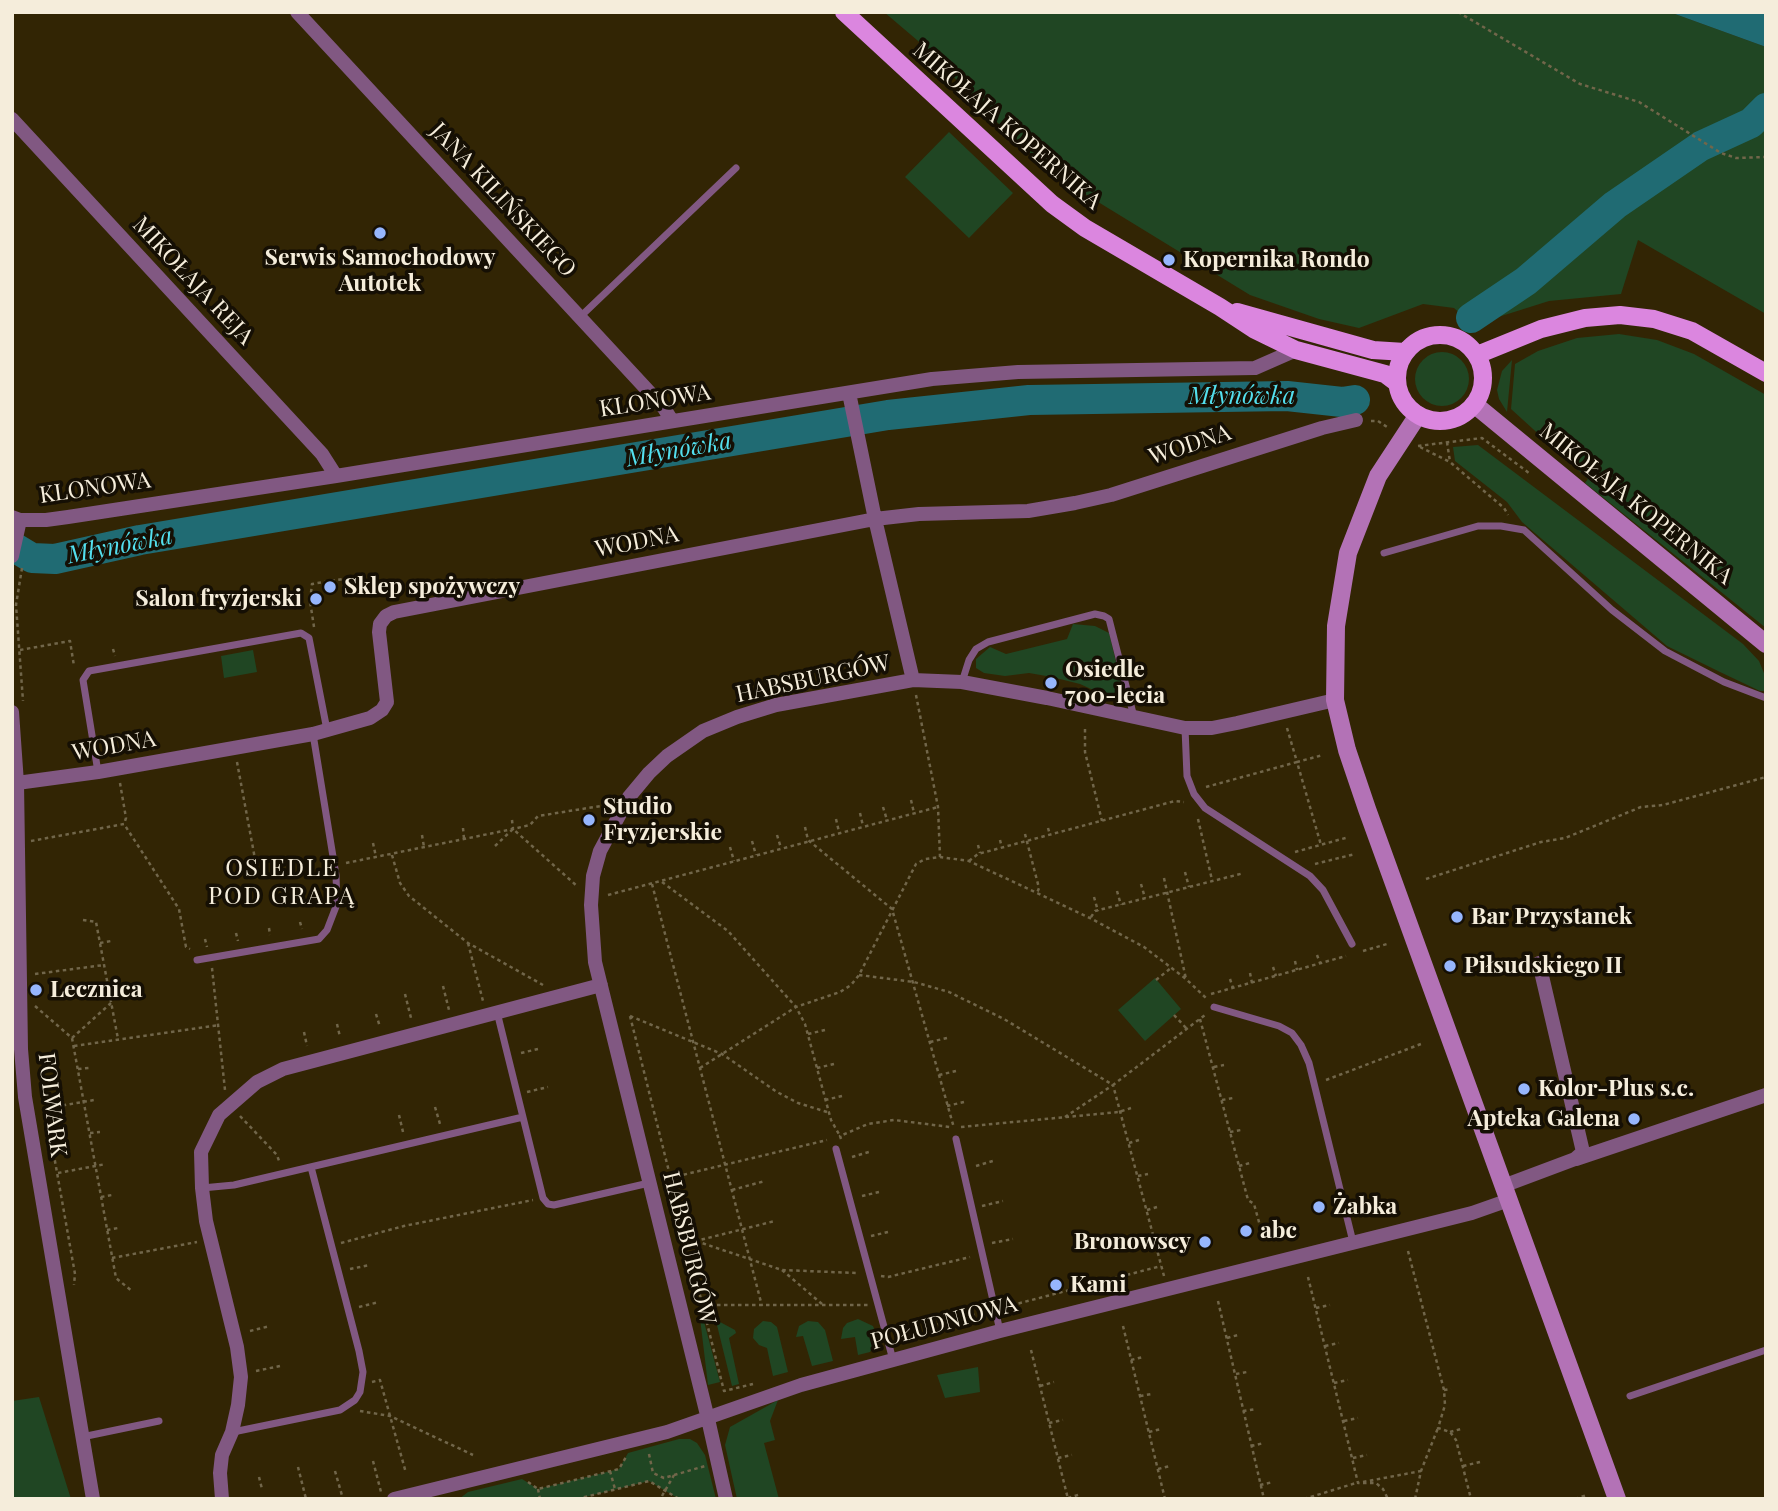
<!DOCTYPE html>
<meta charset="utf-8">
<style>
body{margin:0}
#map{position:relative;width:1778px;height:1511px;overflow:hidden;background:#322504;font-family:"Playfair Display",serif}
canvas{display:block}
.frame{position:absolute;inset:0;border:14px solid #f5eddb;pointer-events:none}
</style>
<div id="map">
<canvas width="1778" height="1511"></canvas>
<div class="frame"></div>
</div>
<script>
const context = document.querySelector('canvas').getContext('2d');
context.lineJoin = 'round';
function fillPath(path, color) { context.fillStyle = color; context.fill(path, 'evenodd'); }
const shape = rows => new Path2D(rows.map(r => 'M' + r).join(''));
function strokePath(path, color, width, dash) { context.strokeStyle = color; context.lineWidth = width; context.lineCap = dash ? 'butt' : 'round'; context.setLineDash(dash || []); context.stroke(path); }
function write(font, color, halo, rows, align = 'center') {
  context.font = font + ' "Playfair Display",serif'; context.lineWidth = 7; context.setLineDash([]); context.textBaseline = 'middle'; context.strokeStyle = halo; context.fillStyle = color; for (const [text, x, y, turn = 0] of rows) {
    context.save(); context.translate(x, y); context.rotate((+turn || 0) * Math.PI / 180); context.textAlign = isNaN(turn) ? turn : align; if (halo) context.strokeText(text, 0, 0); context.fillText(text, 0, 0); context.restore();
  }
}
const green = shape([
 [884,12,1667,12,1675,14,1766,47,1766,314,1638,240,1621,294,1549,301,1473,325,1454,308,1423,304,1359,328,1319,319,1250,295,1072,186,1017,143,924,46],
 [949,132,1013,193,969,238,905,177],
 [1619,334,1657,340,1694,354,1766,395,1766,628,1585,483,1588,479,1511,409,1515,364,1538,351,1577,338],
 '1415 379a27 27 0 1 1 54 0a27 27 0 1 1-54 0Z',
 [1512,360,1507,412,1499,399,1497,390,1502,371],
 [1478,445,1743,644,1759,661,1766,678,1766,691,1760,691,1720,672,1667,646,1522,522,1507,502,1455,461,1453,447],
 [1073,624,1095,626,1109,633,1125,699,1102,694,1080,684,1052,677,1029,673,1005,676,984,673,976,668,976,659,990,647,1006,654,1067,639],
 [253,650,257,672,224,678,221,656],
 [1155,978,1181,1009,1145,1041,1118,1010],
 [715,1317,719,1317,720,1322,735,1330,736,1333,729,1338,739,1384,732,1386],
 [700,1318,703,1318,720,1382,708,1385],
 [858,1319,873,1326,877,1336,876,1342,870,1352,858,1355,855,1337,841,1339,843,1328,847,1323],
 [763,1321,771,1322,777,1327,788,1372,773,1376,767,1348,759,1345,753,1338,754,1329],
 [808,1321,818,1322,825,1330,833,1361,812,1366,803,1336,796,1337,799,1326],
 [978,1367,980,1392,945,1398,937,1375],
 [39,1397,71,1499,12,1499,12,1401],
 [778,1400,770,1421,775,1440,764,1443,779,1499,737,1499,725,1445,730,1427],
 [679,1439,690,1439,697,1443,705,1455,716,1499,679,1499,649,1481,577,1499,459,1499,468,1492,522,1479,538,1489,619,1469,628,1453]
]);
const water = shape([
 [1667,12,1766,12,1766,47,1675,14]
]);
const river = shape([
 [1471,318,1526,281,1615,205,1701,146,1751,123,1766,108],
 [12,546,32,558,55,559,140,540,888,415,1029,400,1287,396,1342,402,1355,400]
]);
const path = shape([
 [1458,12,1580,84,1639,102,1721,153,1736,158,1766,157],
 [1371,421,1378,421,1387,427],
 [1447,442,1450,462],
 [1418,446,1482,438,1529,473],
 [1420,447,1450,462,1504,508,1508,515],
 [22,568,16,605,23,701],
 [314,627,310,601,312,584,355,577],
 [113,649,115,656],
 [20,650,70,641,74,666],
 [916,695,938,807,940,857],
 [1287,728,1297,762,1323,755],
 [1085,729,1085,752,1102,821],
 [237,762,255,859],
 [120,783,126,818,124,824],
 [1206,787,1297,762,1321,845],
 [911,800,914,813],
 [883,807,887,820],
 [860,813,863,826],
 [836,819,839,832],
 [1198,819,1212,880],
 [512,820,513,829],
 [805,827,808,840,892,909,954,1128],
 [463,828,464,839],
 [1048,828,1050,835],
 [1025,834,1039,888,1037,893],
 [422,835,424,847],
 [777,835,781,848],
 [1000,840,1002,848],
 [31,841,124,824,179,909,186,947,190,949],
 [752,841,756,855],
 [373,843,376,857],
 [978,845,980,853],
 [495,846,513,829,577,886],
 [730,847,734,861],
 [1295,852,1349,837],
 [392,855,400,883,409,896,468,943,543,985],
 [969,861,978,854,1175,801,1184,802],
 [346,863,513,829,530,825,538,816,607,805],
 [1315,864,1355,854],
 [1185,872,1189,887],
 [1164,878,1186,979],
 [1426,879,1541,842,1565,838,1641,807,1663,805,1766,777],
 [662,882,728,931,796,1007,805,1024,831,1120,840,1136],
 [652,884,762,1306],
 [1141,884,1145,898],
 [1117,891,1121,905],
 [608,895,938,807],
 [1094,897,1098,911],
 [1091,917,1095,911,1244,873],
 [83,920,96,922,118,1039],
 [300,922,302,929],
 [269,928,270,935],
 [236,933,238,941],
 [205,939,207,947],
 [100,943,111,941],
 [468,943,483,1001],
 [1363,951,1387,944],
 [1317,955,1320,963],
 [1295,961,1297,970],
 [1273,967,1276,976],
 [212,968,225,1090],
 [1250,973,1252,983],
 [35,974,104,965],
 [859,975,914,982,949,992,1004,1019,1113,1085,1205,1015],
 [1230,979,1233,988],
 [1156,980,1171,968],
 [443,986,449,1010],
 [109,990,120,988],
 [405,994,411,1018],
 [1211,994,1346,956],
 [35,1006,72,1038,116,1278,133,1292],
 [376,1014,380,1027],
 [1174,1015,1187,1029],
 [630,1016,724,1391,753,1384],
 [630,1016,722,1054,777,1092,798,1103,827,1112],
 [1200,1019,1248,1200,1254,1204,1264,1240],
 [337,1024,340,1037],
 [304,1032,307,1046],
 [808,1034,825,1030],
 [72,1038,111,1003],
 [930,1042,947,1038],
 [74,1046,219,1025],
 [521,1053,538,1049],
 [1214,1067,1224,1065],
 [700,1068,796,1007,840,992,851,985,859,975,916,864,925,859,940,857,969,861,1090,918,1144,947,1186,979,1206,998],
 [817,1068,834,1064],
 [78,1069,89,1068],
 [939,1075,956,1071],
 [1326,1080,1421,1044],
 [527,1092,548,1087],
 [825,1100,842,1096],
 [1222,1100,1233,1098],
 [947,1106,964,1102],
 [435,1107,440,1124],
 [42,1109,94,1100],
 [399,1115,403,1132],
 [240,1116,277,1155,279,1161],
 [1065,1117,1113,1085,1164,1276],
 [961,1127,1119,1112,1131,1108],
 [1230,1132,1241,1130],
 [90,1133,100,1132],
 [841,1139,840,1136,868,1124,894,1120,950,1127],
 [1129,1143,1139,1140],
 [50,1148,53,1150,75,1274,74,1285],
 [852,1157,869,1152],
 [976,1166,993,1161],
 [1239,1166,1250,1163],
 [58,1173,106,1164],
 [1138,1176,1148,1174],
 [670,1178,827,1140],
 [732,1190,765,1181],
 [862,1196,879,1192],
 [101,1197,112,1195],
 [982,1206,1003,1201],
 [1147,1210,1157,1207],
 [107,1230,118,1228],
 [871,1236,888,1232],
 [696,1241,782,1270,856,1273],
 [341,1243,404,1226,533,1200],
 [688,1243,775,1221],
 [992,1243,1013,1239],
 [1408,1251,1444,1390,1445,1405,1438,1428,1450,1432,1456,1440,1471,1499],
 [112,1258,197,1242],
 [350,1269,370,1265],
 [782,1270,822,1304],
 [881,1276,888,1277,970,1257],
 [1308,1277,1358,1483,1376,1483,1383,1489,1388,1499],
 [1218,1301,1264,1499],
 [703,1305,868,1305],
 [359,1307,379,1302],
 [1005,1307,1161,1266],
 [1316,1308,1330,1305],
 [1123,1326,1165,1499],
 [250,1331,270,1326],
 [897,1335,985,1312],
 [1227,1338,1238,1335],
 [1325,1346,1339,1343],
 [1031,1350,1068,1499],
 [1131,1360,1143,1357],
 [256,1371,280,1366],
 [1236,1374,1247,1372],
 [372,1382,380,1380,406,1473],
 [1334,1383,1348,1380],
 [1040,1386,1054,1382],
 [1444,1390,1451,1389],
 [1140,1396,1152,1394],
 [360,1411,390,1416,473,1455],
 [1243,1411,1256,1409],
 [1344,1421,1358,1418],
 [1049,1423,1063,1420],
 [1149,1432,1161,1429],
 [1450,1432,1461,1429],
 [1251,1446,1264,1443],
 [649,1454,653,1473,664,1478,705,1466],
 [1058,1458,1072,1455],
 [1353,1458,1367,1455],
 [373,1461,381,1492],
 [1463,1466,1480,1462],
 [298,1467,306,1499],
 [1158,1469,1170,1466],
 [335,1471,343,1499],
 [610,1471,615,1489],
 [259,1477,262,1489],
 [528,1482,538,1489,619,1469,626,1457],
 [1363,1482,1421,1471],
 [1260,1485,1273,1482],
 [538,1489,540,1499],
 [662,1496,674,1475],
 [1068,1498,1081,1494],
 [577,1499,649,1481,679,1499],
 [1304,1499,1356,1483],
 [1415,1499,1421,1471,1438,1428],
 [1575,1499,1587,1495]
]);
const lane = shape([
 [580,317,736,168],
 [1384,553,1478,526,1501,526,1524,530,1612,610,1665,651,1724,682,1766,698],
 [962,682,969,660,976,649,988,642,1095,614,1104,616,1109,619,1134,717],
 [1185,728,1187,776,1194,794,1205,808,1310,876,1323,890,1352,944],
 [98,772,83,680,89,671,301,633,309,638,327,730],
 [197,960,319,939,327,930,337,904,336,875,313,734],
 [1214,1007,1279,1026,1292,1033,1301,1045,1309,1063,1353,1242],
 [497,1012,543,1198,548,1204,554,1205,649,1183],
 [956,1139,1000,1331],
 [836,1149,893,1360],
 [202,1188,234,1185,523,1117],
 [1630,1396,1766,1350],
 [233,1432,340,1410,355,1400,360,1392,363,1372,359,1351,311,1167],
 [82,1437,159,1421]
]);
const street = shape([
 [297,12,664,408,672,421],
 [12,119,322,454,336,476],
 [849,393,875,519,913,680],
 [12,517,20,520,46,520,68,517,336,476,932,379,1018,372,1255,368,1296,350],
 [12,556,20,520],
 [12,712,17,783,21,1049,25,1097,93,1499],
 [17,783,98,772,313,734,370,718,382,710,387,702,379,632,380,624,386,616,394,612,875,519,919,514,1028,511,1075,503,1111,495,1322,428,1356,420],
 [1576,1159,1766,1095],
 [1503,1186,1575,1159,1583,1152,1539,963],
 [222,1499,220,1473,222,1455,232,1432,238,1405,241,1377,237,1347,206,1221,202,1188,201,1152,219,1115,257,1082,283,1069,601,985],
 [394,1499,667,1432,801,1385,1000,1331,1472,1213,1509,1200],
 [726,1499,708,1419,595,962,591,905,593,876,600,851,629,797,649,773,667,756,703,731,737,717,776,705,913,680,962,682,1047,698,1185,728,1212,728,1237,723,1335,700]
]);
const secondary = shape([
 [1474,404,1766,644],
 [1418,415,1378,476,1348,553,1336,626,1335,700,1347,750,1367,809,1617,1499]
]);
const primary = shape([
 [844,12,1052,204,1085,228,1220,307,1255,330,1296,350,1385,374,1397,383],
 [1237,312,1373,350,1405,352],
 '1397 378a43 43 0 1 1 86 0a43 43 0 1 1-86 0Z',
 [1477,355,1541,329,1585,318,1620,315,1654,319,1692,331,1766,373]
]);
const markers = [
 [380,233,7,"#96b6fd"],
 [1169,260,7,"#96b6fd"],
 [330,587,7,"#96b6fd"],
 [316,599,7,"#96b6fd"],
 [1051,683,7,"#96b6fd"],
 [589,820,7,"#96b6fd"],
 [1457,917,7,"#96b6fd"],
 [1450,966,7,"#96b6fd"],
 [36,990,7,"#96b6fd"],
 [1524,1089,7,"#96b6fd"],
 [1634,1119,7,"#96b6fd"],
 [1319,1207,7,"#96b6fd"],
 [1246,1231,7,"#96b6fd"],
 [1205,1242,7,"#96b6fd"],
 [1056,1285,7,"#96b6fd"]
];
const streetNames = [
 ["MIKOŁAJA KOPERNIKA",1007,126,41],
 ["JANA KILIŃSKIEGO",503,200,47],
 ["MIKOŁAJA REJA",193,281,47],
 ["KLONOWA",655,401,-9],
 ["WODNA",1190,445,-18],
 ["KLONOWA",95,488,-8],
 ["MIKOŁAJA KOPERNIKA",1636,504,39],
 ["WODNA",637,542,-11],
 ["HABSBURGÓW",813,679,-12],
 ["WODNA",114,746,-10],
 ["FOLWARK",52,1105,83],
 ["HABSBURGÓW",689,1248,76],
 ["POŁUDNIOWA",944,1323,-15]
];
const poiNames = [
 ["Serwis Samochodowy",380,258,"center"],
 ["Autotek",380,284,"center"],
 ["Kopernika Rondo",1183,260],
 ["Sklep spożywczy",344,587],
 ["Salon fryzjerski",302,599,"right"],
 ["Osiedle",1065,670],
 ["700-lecia",1065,696],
 ["Studio",603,807],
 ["Fryzjerskie",603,833],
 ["Bar Przystanek",1471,917],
 ["Piłsudskiego II",1464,966],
 ["Lecznica",50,990],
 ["Kolor-Plus s.c.",1538,1089],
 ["Apteka Galena",1620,1119,"right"],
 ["Żabka",1333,1207],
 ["abc",1260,1231],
 ["Bronowscy",1191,1242,"right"],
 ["Kami",1070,1285]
];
const waterNames = [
 ["Młynówka",1242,397],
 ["Młynówka",679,450,-10],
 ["Młynówka",120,546,-11]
];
const neighbourhoodNames = [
 ["OSIEDLE",282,869],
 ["POD GRAPĄ",282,897]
];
fillPath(green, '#204623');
fillPath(water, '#206b73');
strokePath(river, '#206b73', 30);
strokePath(path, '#71664a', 2.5, [3.5, 3.5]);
strokePath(lane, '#815882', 7);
strokePath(street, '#815882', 14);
strokePath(secondary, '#b372b6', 18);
strokePath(primary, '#db86df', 18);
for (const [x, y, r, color] of markers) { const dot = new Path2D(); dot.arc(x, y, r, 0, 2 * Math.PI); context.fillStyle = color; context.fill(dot); strokePath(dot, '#150f04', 2.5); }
write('23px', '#f5eddb', '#150f04', streetNames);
write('bold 23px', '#f5eddb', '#150f04', poiNames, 'left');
write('italic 24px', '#53dfee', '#150f04', waterNames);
context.letterSpacing = '2px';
write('24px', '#f5eddb', '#150f04', neighbourhoodNames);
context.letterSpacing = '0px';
</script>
